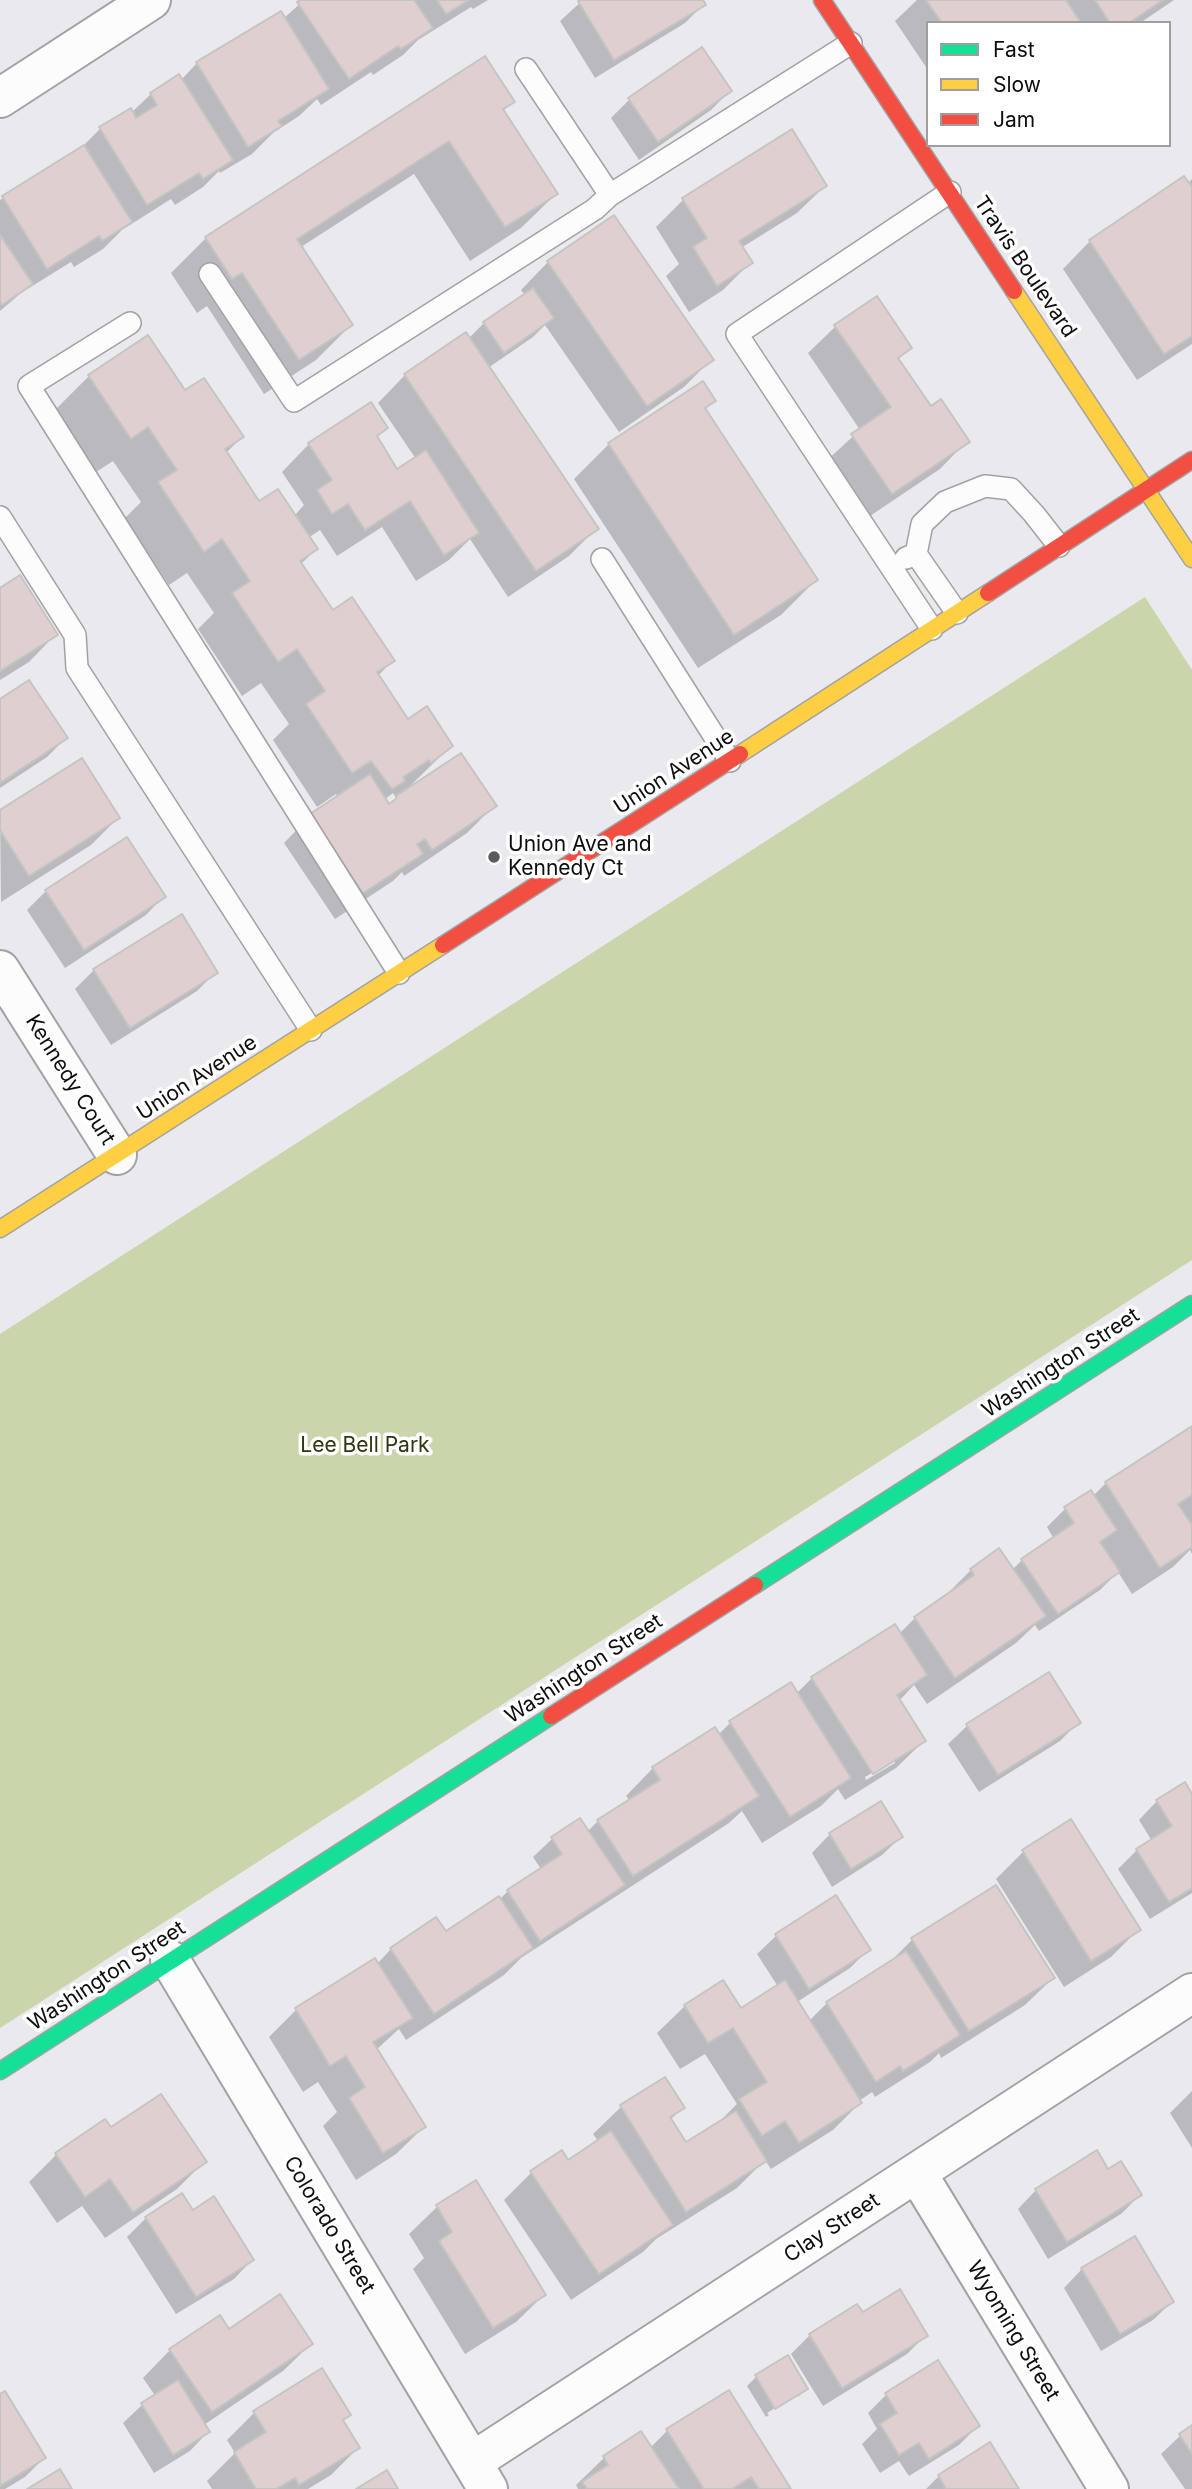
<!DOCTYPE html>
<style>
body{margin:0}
#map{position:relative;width:1192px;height:2489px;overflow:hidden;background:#e9e9ee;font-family:Inter,sans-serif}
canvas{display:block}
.legend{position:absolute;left:926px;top:21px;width:245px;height:126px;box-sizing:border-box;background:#fff;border:2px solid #9e9e9f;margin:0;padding:9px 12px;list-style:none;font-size:21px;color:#0d0d0f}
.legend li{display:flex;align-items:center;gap:14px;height:35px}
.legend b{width:35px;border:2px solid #9e9e9f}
</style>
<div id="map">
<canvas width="1192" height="2489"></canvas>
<ul class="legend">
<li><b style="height:9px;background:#16e098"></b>Fast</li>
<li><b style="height:9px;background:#ffcf43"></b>Slow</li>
<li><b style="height:9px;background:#f24e42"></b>Jam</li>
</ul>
</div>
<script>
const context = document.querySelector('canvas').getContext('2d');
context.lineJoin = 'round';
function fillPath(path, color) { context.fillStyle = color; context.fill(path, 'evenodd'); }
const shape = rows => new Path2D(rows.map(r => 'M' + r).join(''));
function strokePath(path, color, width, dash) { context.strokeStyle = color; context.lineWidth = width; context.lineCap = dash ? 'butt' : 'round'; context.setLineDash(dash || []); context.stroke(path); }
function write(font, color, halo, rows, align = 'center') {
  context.font = font + ' Inter,sans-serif'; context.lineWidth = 7; context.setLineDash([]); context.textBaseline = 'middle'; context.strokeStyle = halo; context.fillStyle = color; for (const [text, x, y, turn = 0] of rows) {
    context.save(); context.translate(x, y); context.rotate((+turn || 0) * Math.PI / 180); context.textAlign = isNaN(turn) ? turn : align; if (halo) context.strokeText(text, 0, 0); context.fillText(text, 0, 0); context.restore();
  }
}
const green = shape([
 [1145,597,1192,670,1192,1260,0,2028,0,1334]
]);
const shadow = shape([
 [304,0,488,0,473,9,471,7,418,40,403,55,373,75,371,72,321,105,317,99,299,116,273,133,252,154,220,173,219,171,203,187,175,205,171,199,122,230,103,249,74,267,71,262,21,293,0,311,0,200,79,150,100,129,131,113,151,94,181,80,197,63,283,19],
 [583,0,701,0,704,4,685,23,595,78,560,21],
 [917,0,1174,0,1140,23,928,23,928,70,895,21],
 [701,50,730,91,711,110,639,160,611,118,629,100],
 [484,58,512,102,503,111,556,194,521,228,470,261,414,174,301,247,351,325,316,360,264,394,207,306,197,313,171,273,206,238],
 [791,132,825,186,797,213,741,248,750,263,723,290,689,312,666,276,679,264,656,227,683,200],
 [1184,178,1187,184,1192,179,1192,344,1137,380,1063,269,1090,241],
 [548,262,711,360,684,387,619,432,545,325,533,337,488,368,596,529,569,556,508,597,470,539,449,560,416,581,382,527,337,556,320,530,308,538,316,549,301,564,333,612,393,660,378,676,408,721,451,746,410,786,494,806,467,833,404,876,402,872,393,881,335,919,284,843,311,815,338,797,336,794,317,807,273,740,289,724,261,683,242,696,198,629,214,613,187,573,169,585,125,518,141,502,113,461,96,472,54,411,89,376,184,393,242,437,226,453,259,503,294,516,304,505,282,472,309,444,386,428,376,438,397,471,416,459,378,403,405,375,465,335,468,339,484,323,525,295,521,290],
 [393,793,396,798,388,806,384,800],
 [836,326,910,348,897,360,930,408,967,441,940,469,864,520,825,462,860,430,808,353],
 [713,401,705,410,816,580,781,615,698,668,574,479,609,444],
 [0,590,56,634,29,662,0,680],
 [0,701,66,738,47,757,0,788],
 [0,812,118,818,91,845,1,902],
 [46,891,164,896,146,915,65,968,27,910],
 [94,970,216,972,197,991,111,1045,75,989],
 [1192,1428,1192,1554,1190,1550,1173,1567,1132,1594,1118,1572,1100,1590,1039,1631,1035,1625,1016,1643,927,1704,914,1685,899,1701,924,1741,896,1768,845,1800,838,1789,821,1806,762,1843,742,1811,729,1823,521,1958,504,1975,406,2040,399,2029,376,2050,424,2127,396,2154,356,2180,323,2126,337,2112,318,2082,303,2092,269,2037,296,2010,375,1960,377,1964,391,1949,445,1934,499,1900,508,1891,541,1869,533,1857,552,1839,580,1820,587,1832,598,1821,630,1801,626,1796,653,1768,718,1735,730,1723,796,1694,812,1678,899,1634,915,1618,944,1597,971,1570,1012,1570,1022,1560,1054,1539,1047,1527,1065,1509,1093,1496,1106,1483],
 [895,1759,895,1763,866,1780,865,1777],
 [1048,1674,1079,1722,1060,1741,979,1792,948,1744,967,1726],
 [1192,1797,1192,1893,1150,1919,1118,1869,1137,1850,1152,1841,1139,1820,1157,1801],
 [1070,1822,1138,1930,1111,1957,1064,1987,996,1879,1023,1852],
 [830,1834,901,1837,882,1855,832,1887,812,1853],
 [835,1898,868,1950,850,1968,797,2002,809,2021,827,2003,886,1966,912,1940,1053,1978,1025,2005,941,2058,939,2053,930,2062,875,2097,872,2092,859,2101,860,2103,833,2130,771,2169,765,2160,737,2188,656,2239,643,2252,571,2300,504,2200,531,2173,568,2162,598,2141,593,2134,621,2107,665,2079,683,2108,670,2120,686,2145,713,2128,737,2104,705,2054,680,2069,657,2033,685,2006,740,2010,777,1985,757,1954,776,1936],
 [1192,2091,1192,2148,1170,2113],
 [105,2121,110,2130,204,2162,177,2189,105,2238,82,2206,57,2223,29,2182,56,2155],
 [1108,2171,1140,2195,1121,2214,1048,2259,1018,2209,1036,2190],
 [475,2183,544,2295,516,2322,465,2354,413,2269,424,2258,409,2234,437,2207],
 [192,2212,252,2260,234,2279,176,2314,127,2237,146,2218],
 [1082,2269,1172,2302,1153,2320,1101,2351,1064,2288],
 [862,2315,926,2335,907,2354,823,2406,791,2354,810,2335],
 [228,2331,311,2344,283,2371,204,2425,208,2432,190,2451,154,2473,123,2423,142,2405,156,2397,143,2378,170,2350],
 [787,2358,806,2389,798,2397,798,2394,767,2413,769,2415,766,2417,747,2386,756,2377],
 [886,2395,978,2426,959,2445,909,2476,899,2461,880,2473,862,2444,877,2429,868,2413],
 [0,2396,44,2458,25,2477,5,2489,0,2489],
 [255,2412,349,2415,342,2421,358,2448,331,2475,308,2489,212,2489,207,2481,235,2453,227,2440],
 [1192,2428,1192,2489,1185,2489,1161,2454,1180,2436],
 [667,2431,789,2489,578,2489,576,2485,604,2458,640,2433,650,2448],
 [990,2445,1017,2489,926,2489,939,2476]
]);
const building = shape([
 [301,0,414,0,433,28,401,49,398,46,349,79,297,2,301,0],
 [437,0,469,0,446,14,437,0],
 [580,0,703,0,706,5,614,60,578,1,580,0],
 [926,0,1066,0,1081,23,942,23,926,0],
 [1095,0,1163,0,1129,23,1110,23,1095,0],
 [281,11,329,89,278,121,282,126,248,147,196,62,281,11],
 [702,47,732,91,658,142,628,98,702,47],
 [485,56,515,102,503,109,558,194,505,227,449,141,297,239,353,325,299,360,242,273,232,279,205,237,485,56],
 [179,74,233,160,203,179,199,173,147,205,99,127,131,108,136,118,157,105,150,93,179,74],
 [792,129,827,186,739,241,753,263,717,286,693,247,707,238,682,198,792,129],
 [84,145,132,222,102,241,99,236,47,269,2,196,84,145],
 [1184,176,1192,187,1192,336,1164,354,1089,240,1184,176],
 [614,215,714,360,647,406,547,261,614,215],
 [0,235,33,284,2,305,0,302,0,235],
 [533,288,554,318,504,353,483,322,533,288],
 [877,296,912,348,898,358,931,406,941,399,970,442,892,494,851,434,891,407,834,325,877,296],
 [466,332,599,529,536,571,404,374,466,332],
 [148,335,185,390,204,378,244,437,225,449,259,501,278,489,318,549,300,561,333,610,352,597,395,661,377,672,408,719,427,706,453,746,431,763,429,760,403,777,405,781,392,789,371,761,352,773,306,704,325,691,297,649,278,662,232,593,250,581,222,539,204,552,158,482,177,470,148,427,131,439,88,375,148,335],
 [703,381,716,401,705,408,818,580,734,635,608,443,703,381],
 [371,402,388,428,377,436,397,469,426,450,479,533,444,555,410,501,365,530,348,504,332,514,317,490,332,480,308,443,371,402],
 [20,575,58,635,0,671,0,588,20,575],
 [29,680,68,738,0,783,0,699,29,680],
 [461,753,497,806,432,850,425,839,417,844,423,854,363,893,310,814,370,774,389,804,396,799,396,796,461,753],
 [82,758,120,818,29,876,0,830,0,810,82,758],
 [127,837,166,897,84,950,45,890,127,837],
 [182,914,218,973,130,1028,93,969,182,914],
 [1192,1426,1192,1495,1178,1504,1192,1525,1192,1547,1160,1568,1105,1482,1192,1426],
 [1091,1490,1117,1530,1100,1542,1120,1572,1058,1614,1021,1559,1074,1523,1064,1507,1091,1490],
 [999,1548,1046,1616,955,1678,914,1617,974,1575,970,1569,999,1548],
 [895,1624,927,1675,897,1695,926,1741,873,1774,811,1677,895,1624],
 [1049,1672,1081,1723,998,1775,966,1724,1049,1672],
 [791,1682,851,1778,790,1817,729,1721,791,1682],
 [715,1727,759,1796,633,1876,597,1820,660,1780,652,1767,715,1727],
 [1185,1782,1192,1794,1192,1888,1169,1902,1136,1849,1172,1826,1156,1800,1185,1782],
 [881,1801,903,1837,851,1869,829,1833,881,1801],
 [580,1818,625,1885,540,1941,507,1890,562,1854,551,1837,580,1818],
 [1071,1819,1141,1930,1091,1961,1022,1850,1071,1819],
 [996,1885,1055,1978,969,2031,911,1938,996,1885],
 [836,1895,871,1950,809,1989,775,1934,836,1895],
 [499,1896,533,1948,434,2014,390,1948,436,1917,446,1931,499,1896],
 [906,1951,960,2035,903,2071,900,2066,876,2082,826,2002,906,1951],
 [375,1958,413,2018,373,2042,426,2127,383,2153,349,2098,365,2087,346,2056,330,2066,295,2008,375,1958],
 [723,1980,741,2008,785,1980,862,2103,799,2143,785,2121,762,2136,739,2099,767,2082,733,2028,708,2043,684,2005,723,1980],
 [665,2077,685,2108,670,2117,686,2142,736,2111,767,2161,686,2212,620,2105,665,2077],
 [161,2094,207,2162,133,2212,110,2179,85,2197,55,2153,105,2119,111,2127,161,2094],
 [611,2131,673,2225,599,2274,530,2171,562,2150,568,2160,611,2131],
 [1097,2150,1108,2169,1121,2161,1142,2195,1067,2242,1035,2189,1097,2150],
 [476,2180,546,2295,493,2328,439,2241,452,2232,436,2205,476,2180],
 [182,2193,193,2210,214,2196,254,2260,196,2297,145,2217,182,2193],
 [1135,2236,1174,2302,1120,2334,1081,2268,1135,2236],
 [900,2289,928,2336,842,2388,809,2334,857,2304,863,2312,900,2289],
 [280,2294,313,2344,212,2412,169,2349,220,2315,229,2329,280,2294],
 [788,2355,808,2389,775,2409,755,2375,788,2355],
 [938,2360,980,2426,929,2459,919,2443,899,2455,880,2424,897,2413,885,2393,938,2360],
 [322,2368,351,2415,343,2420,360,2448,299,2485,295,2478,276,2489,256,2489,234,2452,266,2432,253,2411,322,2368],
 [178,2380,210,2432,173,2455,141,2403,178,2380],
 [729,2390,791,2489,759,2489,751,2477,732,2489,704,2489,666,2429,729,2390],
 [5,2391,46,2458,0,2486,0,2394,5,2391],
 [1192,2425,1192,2454,1179,2434,1192,2425],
 [641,2431,679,2489,587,2489,582,2482,608,2465,603,2456,641,2431],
 [990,2442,1019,2489,946,2489,938,2475,990,2442],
 [60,2469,72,2489,27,2489,60,2469],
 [387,2470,398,2489,356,2489,387,2470]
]);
const lane = shape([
 [526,69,610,195,851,43],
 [210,274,294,401,595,209,610,195],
 [130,323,29,386,399,973],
 [0,517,75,635,77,668,311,1030],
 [916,554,922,524,945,502,985,486,1011,489,1034,514,1059,546],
 [906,558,916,554,957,613],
 [602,559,730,761],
 [932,629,737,334,950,192]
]);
const street = shape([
 [0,98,151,0],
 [0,970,117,1155],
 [170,1960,488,2489],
 [917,2173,1109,2489],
 [472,2462,1192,1993]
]);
const fast = shape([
 [755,1585,1192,1304],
 [0,2071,551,1716]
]);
const slow = shape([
 [1014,291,1192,559],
 [740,754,988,593],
 [0,1229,443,945]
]);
const jam = shape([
 [822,0,1014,291],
 [988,593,1192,460],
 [443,945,740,754],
 [551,1716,755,1585]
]);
const markers = [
 [494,857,7,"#5a5a5d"]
];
const streetNames = [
 ["Travis Boulevard",1025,267,56],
 ["Union Avenue",674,772,-33],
 ["Union Avenue",197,1078,-33],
 ["Kennedy Court",70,1080,58],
 ["Washington Street",1061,1363,-33],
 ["Washington Street",584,1669,-33],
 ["Washington Street",107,1976,-33],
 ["Colorado Street",329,2225,59],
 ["Clay Street",832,2228,-33],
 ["Wyoming Street",1013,2331,59]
];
const poiNames = [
 ["Union Ave and",508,845],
 ["Kennedy Ct",508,869]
];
const parkNames = [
 ["Lee Bell Park",365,1446]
];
fillPath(green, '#cad5ab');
fillPath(shadow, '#0003');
fillPath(building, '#dfd0cf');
strokePath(building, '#c5c4c5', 2);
strokePath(lane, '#a1a2a5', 24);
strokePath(street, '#a1a2a5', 42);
strokePath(fast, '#a1a2a5', 19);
strokePath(slow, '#a1a2a5', 19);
strokePath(jam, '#a1a2a5', 19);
strokePath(lane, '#fcfcfc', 21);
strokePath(street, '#fcfcfc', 38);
strokePath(fast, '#16e098', 16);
strokePath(slow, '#ffcf43', 16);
strokePath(jam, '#f24e42', 16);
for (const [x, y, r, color] of markers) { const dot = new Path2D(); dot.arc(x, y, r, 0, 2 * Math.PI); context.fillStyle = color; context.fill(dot); strokePath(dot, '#fff', 2.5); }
write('21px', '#0d0d0f', '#fff', streetNames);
write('21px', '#0d0d0f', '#fff', poiNames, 'left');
write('21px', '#2d360e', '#fff', parkNames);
</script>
